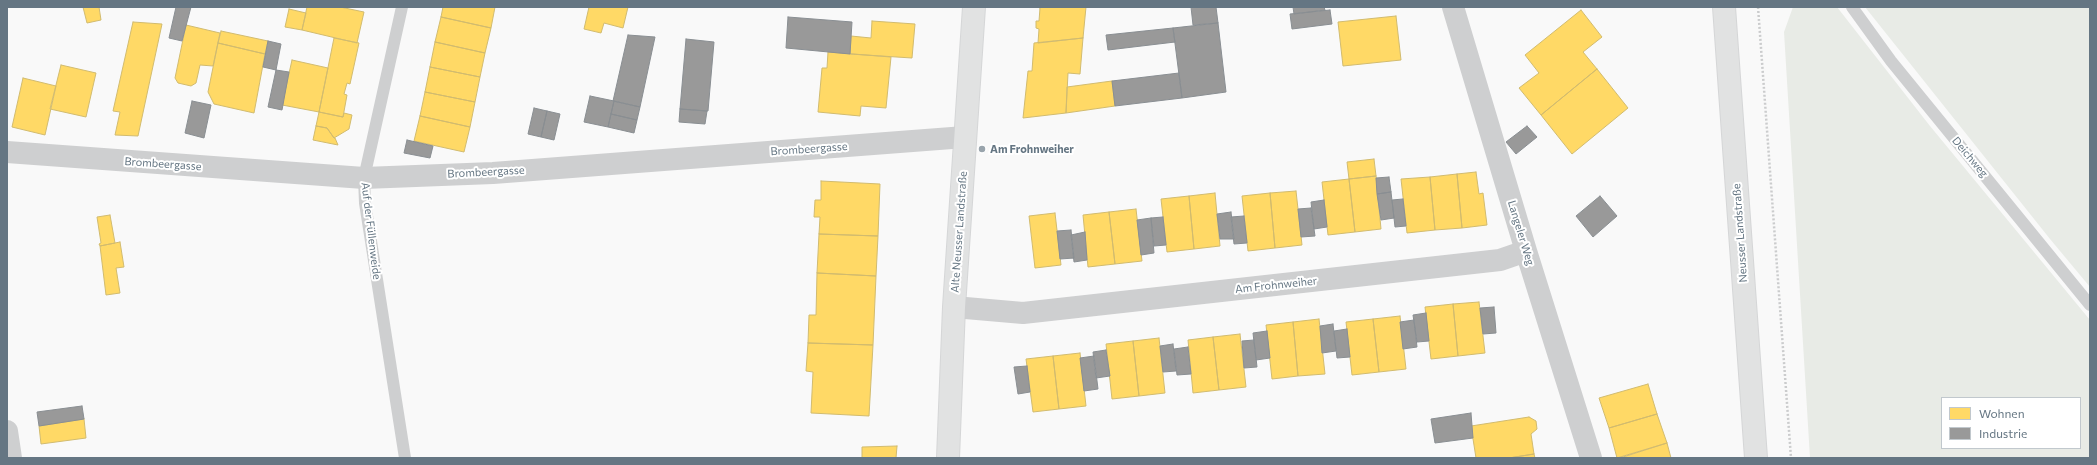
<!DOCTYPE html>
<meta charset="utf-8">
<style>
body{margin:0}
#map{position:relative;width:2097px;height:465px;overflow:hidden;background:#f9f9f9;font-family:Commissioner,sans-serif}
canvas{display:block}
.frame{position:absolute;inset:0;border:8px solid #657683;pointer-events:none}
.legend{position:absolute;left:1941px;top:397px;width:140px;height:52px;box-sizing:border-box;background:#fff;border:1px solid #c1c8cd;margin:0;padding:5px 7px;list-style:none;font-size:12px;color:#657683}
.legend li{display:flex;align-items:center;gap:8px;height:20px}
.legend b{width:20px;border:1px solid #c1c8cd}
</style>
<div id="map">
<canvas width="2097" height="465"></canvas>
<div class="frame"></div>
<ul class="legend">
<li><b style="height:11px;background:#ffd966"></b>Wohnen</li>
<li><b style="height:11px;background:#999"></b>Industrie</li>
</ul>
</div>
<script>
const context = document.querySelector('canvas').getContext('2d');
context.lineJoin = 'round';
function fillPath(path, color) { context.fillStyle = color; context.fill(path, 'evenodd'); }
const shape = rows => new Path2D(rows.map(r => 'M' + r).join(''));
function strokePath(path, color, width, dash) { context.strokeStyle = color; context.lineWidth = width; context.lineCap = dash ? 'butt' : 'round'; context.setLineDash(dash || []); context.stroke(path); }
function write(font, color, halo, rows, align = 'center') {
  context.font = font + ' Commissioner,sans-serif'; context.lineWidth = 4; context.setLineDash([]); context.textBaseline = 'middle'; context.strokeStyle = halo; context.fillStyle = color; for (const [text, x, y, turn = 0] of rows) {
    context.save(); context.translate(x, y); context.rotate((+turn || 0) * Math.PI / 180); context.textAlign = isNaN(turn) ? turn : align; if (halo) context.strokeText(text, 0, 0); context.fillText(text, 0, 0); context.restore();
  }
}
const green = shape([
 [1793,7,1837,7,1930,126,2090,320,2090,458,1810,458,1784,32],
 [1942,398,2080,398,2080,448,1942,448],
 [1865,7,2090,7,2090,287,2050,239]
]);
const homes = shape([
 [83,7,99,7,101,20,87,23,83,7],
 [307,7,340,7,364,12,357,43,302,30,307,7],
 [443,7,495,7,491,28,441,17,443,7],
 [589,7,628,7,623,28,604,23,601,33,584,29,589,7],
 [1037,7,1086,7,1083,38,1038,43,1039,29,1036,28,1036,21,1039,21,1040,8,1037,7],
 [289,9,306,13,302,30,285,27,289,9],
 [1581,10,1602,37,1583,52,1597,69,1541,115,1519,88,1539,73,1525,55,1581,10],
 [1396,16,1401,60,1343,66,1338,22,1396,16],
 [441,17,491,28,485,53,435,42,441,17],
 [872,21,915,24,912,58,850,54,851,36,871,38,872,21],
 [133,22,162,24,138,136,115,135,120,112,113,111,133,22],
 [186,25,220,33,213,66,200,65,196,83,191,86,178,83,175,78,186,25],
 [221,31,268,41,265,54,218,43,221,31],
 [334,38,359,43,350,84,347,83,344,94,347,95,343,117,319,112,334,38],
 [1083,38,1080,74,1068,73,1066,113,1023,118,1028,71,1032,71,1034,43,1083,38],
 [435,42,485,53,480,77,430,67,435,42],
 [218,43,265,54,254,113,214,104,208,92,218,43],
 [828,52,891,57,886,108,861,106,860,116,818,112,822,68,827,68,828,52],
 [292,60,328,68,319,112,282,105,292,60],
 [61,65,96,73,86,117,50,109,61,65],
 [430,67,480,77,475,102,425,92,430,67],
 [1597,69,1628,108,1572,154,1541,115,1597,69],
 [23,78,56,86,45,135,12,127,23,78],
 [1112,81,1115,106,1066,113,1067,87,1112,81],
 [425,92,475,102,470,127,420,116,425,92],
 [319,112,343,117,344,113,352,115,349,129,334,138,327,128,316,126,319,112],
 [420,116,470,127,464,152,414,141,420,116],
 [316,126,327,128,334,138,335,138,338,145,313,140,316,126],
 [1374,159,1376,176,1349,179,1347,162,1374,159],
 [1476,172,1479,194,1483,193,1487,225,1462,228,1457,174,1476,172],
 [1457,174,1462,228,1435,230,1430,177,1457,174],
 [1376,176,1381,229,1355,232,1349,179,1376,176],
 [1430,177,1435,230,1407,233,1401,179,1430,177],
 [1349,179,1355,232,1328,235,1322,182,1349,179],
 [821,181,880,184,878,236,819,234,820,217,814,217,815,200,821,200,821,181],
 [1296,191,1302,245,1275,248,1270,193,1296,191],
 [1215,193,1220,246,1194,249,1189,196,1215,193],
 [1270,193,1275,248,1248,251,1242,196,1270,193],
 [1189,196,1194,249,1167,252,1161,199,1189,196],
 [1136,209,1142,261,1115,264,1109,212,1136,209],
 [1109,212,1115,264,1088,267,1083,215,1109,212],
 [1055,213,1061,265,1035,268,1029,216,1055,213],
 [110,215,115,243,100,246,99,244,101,243,97,217,110,215],
 [819,234,878,236,876,276,817,273,819,234],
 [120,242,124,267,116,268,120,293,106,295,100,246,120,242],
 [817,273,876,276,873,345,808,343,809,315,816,315,817,273],
 [1479,302,1485,353,1458,356,1453,304,1479,302],
 [1453,304,1458,356,1431,359,1425,307,1453,304],
 [1400,316,1406,369,1379,372,1373,319,1400,316],
 [1319,319,1325,374,1298,376,1293,322,1319,319],
 [1373,319,1379,372,1352,375,1346,322,1373,319],
 [1293,322,1298,376,1272,379,1266,325,1293,322],
 [1240,334,1246,387,1219,390,1213,337,1240,334],
 [1213,337,1219,390,1193,393,1188,340,1213,337],
 [1159,338,1165,393,1139,396,1133,341,1159,338],
 [1133,341,1139,396,1112,399,1106,344,1133,341],
 [808,343,873,345,869,416,811,413,813,372,806,371,808,343],
 [1080,353,1086,406,1059,409,1053,356,1080,353],
 [1053,356,1059,409,1033,412,1026,359,1053,356],
 [1648,384,1657,414,1609,428,1599,398,1648,384],
 [1657,414,1667,443,1617,458,1609,428,1657,414],
 [1529,417,1536,421,1537,429,1531,434,1534,454,1509,458,1476,458,1471,426,1529,417],
 [84,419,86,438,41,444,39,426,84,419],
 [1667,443,1671,458,1620,458,1667,443],
 [897,446,896,458,862,458,862,447,897,446],
 [1534,454,1535,458,1509,458,1534,454]
]);
const industry = shape([
 [176,7,191,7,182,41,169,38,176,7],
 [1191,7,1216,7,1218,23,1193,25,1191,7],
 [1293,7,1324,7,1325,10,1294,14,1293,7],
 [1330,10,1332,24,1292,29,1290,14,1330,10],
 [788,17,852,22,850,54,786,48,788,17],
 [1218,23,1226,92,1182,98,1173,28,1218,23],
 [1173,28,1175,42,1108,50,1106,35,1173,28],
 [628,35,655,37,640,107,613,101,628,35],
 [686,39,714,42,708,111,680,109,686,39],
 [268,41,281,44,276,70,263,67,268,41],
 [276,70,289,72,282,110,268,107,276,70],
 [1179,73,1182,98,1115,106,1112,81,1179,73],
 [590,96,614,101,608,127,584,122,590,96],
 [192,101,211,105,204,138,185,133,192,101],
 [614,101,640,107,637,120,611,114,614,101],
 [534,108,547,111,541,137,528,134,534,108],
 [680,109,707,111,705,124,679,122,680,109],
 [547,111,560,114,554,140,541,137,547,111],
 [611,114,637,120,634,133,608,127,611,114],
 [1527,126,1537,137,1516,154,1506,142,1527,126],
 [407,140,433,146,430,158,404,153,407,140],
 [1389,177,1391,192,1377,194,1376,178,1389,177],
 [1391,192,1394,218,1381,220,1377,194,1391,192],
 [1600,196,1617,216,1593,237,1576,216,1600,196],
 [1403,199,1406,226,1395,227,1392,200,1403,199],
 [1324,200,1327,227,1314,229,1311,202,1324,200],
 [1311,208,1315,236,1301,237,1298,209,1311,208],
 [1231,212,1234,239,1220,239,1217,214,1231,212],
 [1244,216,1247,243,1234,244,1231,217,1244,216],
 [1163,217,1166,245,1154,246,1151,218,1163,217],
 [1151,218,1154,253,1141,255,1137,220,1151,218],
 [1071,230,1074,258,1060,259,1057,231,1071,230],
 [1085,232,1087,260,1074,262,1071,235,1085,232],
 [1494,307,1496,333,1483,334,1480,308,1494,307],
 [1426,313,1429,341,1417,342,1413,315,1426,313],
 [1414,320,1417,347,1403,349,1400,322,1414,320],
 [1333,324,1336,351,1322,353,1320,326,1333,324],
 [1347,329,1350,357,1337,358,1334,331,1347,329],
 [1267,331,1270,358,1256,360,1253,333,1267,331],
 [1254,340,1257,367,1244,368,1242,341,1254,340],
 [1173,344,1176,371,1163,372,1160,346,1173,344],
 [1188,347,1191,374,1177,375,1174,349,1188,347],
 [1106,350,1110,376,1096,378,1093,352,1106,350],
 [1094,356,1098,389,1084,391,1080,358,1094,356],
 [1027,366,1030,392,1018,394,1014,367,1027,366],
 [82,406,84,419,39,426,37,412,82,406],
 [1471,413,1473,438,1435,443,1431,419,1471,413]
]);
const path = shape([
 [1758,7,1791,458]
]);
const lane = shape([
 [402,7,364,178,365,203,405,458],
 [1852,7,1891,61,2090,305]
]);
const street = shape([
 [1453,7,1526,251,1591,458],
 [7,152,364,178,493,173,965,137],
 [954,307,1023,313,1500,260,1526,251],
 [7,431,11,458]
]);
const secondary = shape([
 [948,458,954,307,974,7]
]);
const primary = shape([
 [1724,7,1756,458]
]);
const markers = [
 [982,149,4,"#99a4ac"]
];
const streetNames = [
 ["Brombeergasse",809,149,-4],
 ["Deichweg",1970,157,50],
 ["Brombeergasse",163,164,4],
 ["Brombeergasse",486,172,-3],
 ["Auf der Füllenweide",371,231,83],
 ["Alte Neusser Landstraße",959,232,-86],
 ["Langeler Weg",1521,233,73],
 ["Neusser Landstraße",1740,233,-94],
 ["Am Frohnweiher",1276,285,-6]
];
const poiNames = [
 ["Am Frohnweiher",990,149]
];
fillPath(green, '#e8ebe6');
fillPath(homes, '#ffd966');
strokePath(homes, '#d1bb6f', 1);
fillPath(industry, '#999');
strokePath(industry, '#898e92', 1);
strokePath(secondary, '#d5d6d7', 24);
strokePath(primary, '#d5d6d7', 24);
strokePath(path, '#cbcccd', 2.5, [2, 2]);
strokePath(lane, '#cecfd0', 12);
strokePath(street, '#cecfd0', 22);
strokePath(secondary, '#e1e2e2', 22);
strokePath(primary, '#e1e2e2', 22);
for (const [x, y, r, color] of markers) { const dot = new Path2D(); dot.arc(x, y, r, 0, 2 * Math.PI); context.fillStyle = color; context.fill(dot); strokePath(dot, '#fff', 1.5); }
write('11px', '#657683', '#fff', streetNames);
write('bold 11px', '#657683', '#fff', poiNames, 'left');
</script>
